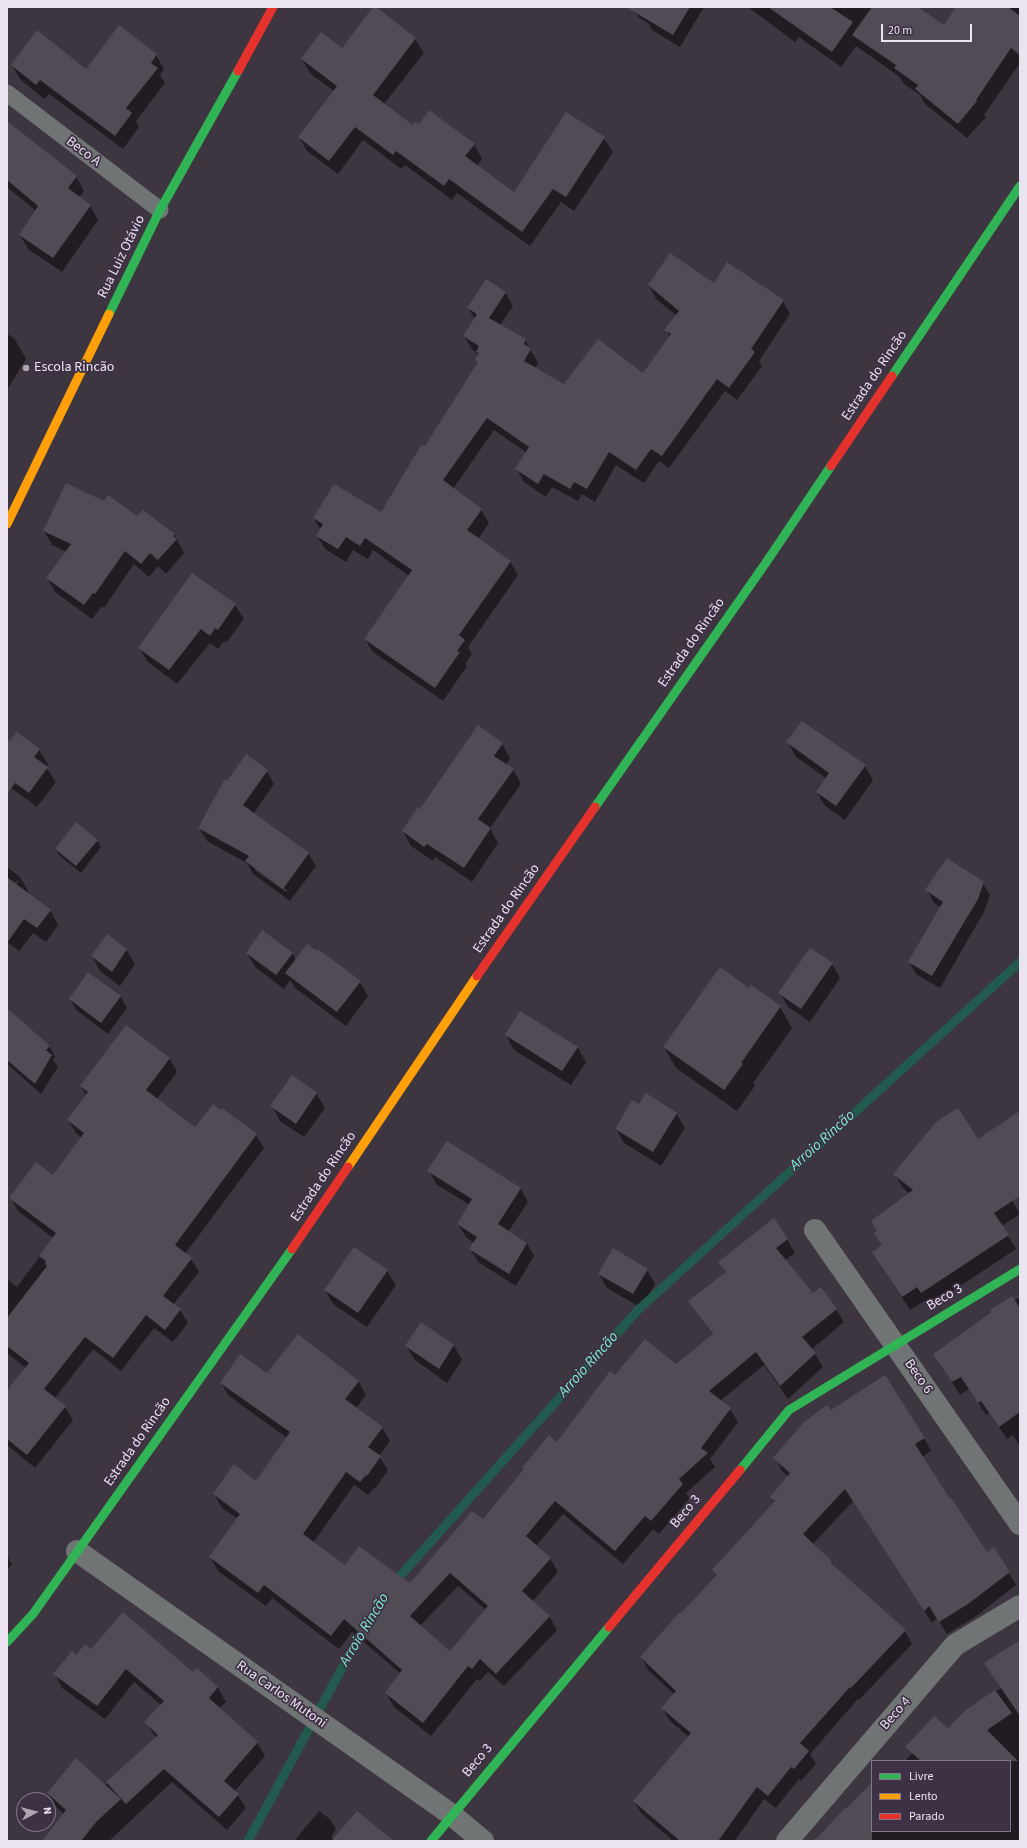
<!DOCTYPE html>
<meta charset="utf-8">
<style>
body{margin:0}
#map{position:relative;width:1027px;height:1848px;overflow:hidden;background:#3d3641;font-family:"Source Sans 3",sans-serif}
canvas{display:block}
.frame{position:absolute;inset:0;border:8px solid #ebe3f0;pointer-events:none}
.legend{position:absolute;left:871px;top:1760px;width:140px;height:72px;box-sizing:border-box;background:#3e3145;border:1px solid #837889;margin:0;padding:5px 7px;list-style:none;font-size:12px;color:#ebe3f0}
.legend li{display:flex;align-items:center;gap:8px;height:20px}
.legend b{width:20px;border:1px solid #837889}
.north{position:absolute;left:16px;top:1792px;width:40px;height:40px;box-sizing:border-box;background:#3e3145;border:1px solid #837889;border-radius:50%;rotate:83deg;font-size:11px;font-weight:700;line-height:16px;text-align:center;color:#ebe3f0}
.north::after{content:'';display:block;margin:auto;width:14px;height:18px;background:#aea6b3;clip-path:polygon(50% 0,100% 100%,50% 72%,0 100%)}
.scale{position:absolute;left:881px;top:24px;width:91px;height:18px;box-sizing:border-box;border:2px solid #ebe3f0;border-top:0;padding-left:5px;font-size:12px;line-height:14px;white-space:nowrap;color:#ebe3f0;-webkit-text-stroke:3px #3e3145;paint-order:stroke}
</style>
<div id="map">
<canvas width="1027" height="1848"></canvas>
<div class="frame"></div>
<ul class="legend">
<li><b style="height:5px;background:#30b455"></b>Livre</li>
<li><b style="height:5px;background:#ff9f0a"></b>Lento</li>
<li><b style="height:5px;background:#e5322d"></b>Parado</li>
</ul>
<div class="north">N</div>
<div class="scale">20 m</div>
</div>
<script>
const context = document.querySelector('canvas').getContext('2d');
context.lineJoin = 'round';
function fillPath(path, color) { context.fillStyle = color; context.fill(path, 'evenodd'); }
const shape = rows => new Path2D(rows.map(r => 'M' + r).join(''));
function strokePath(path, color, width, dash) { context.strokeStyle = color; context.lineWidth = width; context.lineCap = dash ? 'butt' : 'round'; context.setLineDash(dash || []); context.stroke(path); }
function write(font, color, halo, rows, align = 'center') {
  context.font = font + ' "Source Sans 3",sans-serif'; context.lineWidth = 3.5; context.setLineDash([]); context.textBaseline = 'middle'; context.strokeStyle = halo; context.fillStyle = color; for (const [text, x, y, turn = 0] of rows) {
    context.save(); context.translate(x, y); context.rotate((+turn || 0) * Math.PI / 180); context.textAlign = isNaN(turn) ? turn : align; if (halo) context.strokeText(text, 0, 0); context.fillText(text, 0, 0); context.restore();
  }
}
const shadow = shape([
 [632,7,704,7,680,47,652,30,649,24,639,18],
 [748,7,916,7,944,26,957,7,1020,7,1020,63,984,115,986,117,967,138,925,104,920,95,904,84,900,77,856,46,841,67,799,37,795,42],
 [415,39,424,53,384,104,413,126,474,144,482,159,477,166,514,193,567,113,604,138,613,152,574,211,561,202,530,246,457,193,452,200,405,165,401,169,363,140,338,174,307,151,299,137,334,91,311,74,302,60,342,50],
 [156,55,164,69,160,75,165,83,136,121,139,127,123,149,49,94,44,99,20,79,12,65,86,70],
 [7,122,76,176,84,191,79,198,90,206,98,220,62,272,28,249,20,235,36,211,7,187],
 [714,284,783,301,790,314,759,361,762,366,737,400,725,391,669,468,659,461,644,483,616,465,595,502,582,494,578,501,552,487,546,497,524,482,517,469,527,453,494,430,453,489,481,510,489,523,478,539,510,561,518,575,468,647,472,654,465,664,467,666,443,701,373,652,365,639,409,576,373,550,368,559,353,550,346,562,325,549,317,536,321,530,314,519,381,514,479,364,476,360,479,355,472,349,464,336,475,319,468,308,505,292,513,306,500,325,525,340,538,363,535,368,565,386,643,374,670,337,666,330,677,316,656,299,649,285],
 [7,334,14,338,26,359,7,390],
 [137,517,174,534,184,553,166,574,158,566,149,577,134,564,104,608,102,606,92,619,55,592,47,578,67,552,52,545,44,531],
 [235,605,244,619,226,643,224,641,218,649,210,643,177,684,148,662,139,648],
 [788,742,865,766,873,780,845,820,825,806,817,792,826,778,796,757],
 [502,744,510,758,506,765,513,769,521,784,490,828,498,843,472,882,435,857,433,861,411,846,403,831,420,810],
 [7,747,39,750,48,764,46,767,56,782,37,807,7,785],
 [267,771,274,784,253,814,308,853,316,866,290,901,253,874,247,863,207,841,199,828,227,782],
 [255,867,288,891,286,892,255,870],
 [97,840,101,847,81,873,60,856,56,850],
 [7,867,20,877,28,891,27,893,50,910,58,925,46,942,33,933,19,951,7,942],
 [16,881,19,881,13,888,12,887],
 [983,883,990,895,984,912,940,988,917,975,909,962,941,908,934,903,927,890],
 [126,949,135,964,120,986,100,971,92,956],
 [247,953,292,953,296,960,360,982,368,996,346,1026,295,988,290,980,284,989,255,967],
 [832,964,840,978,810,1022,788,1007,780,993],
 [89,973,121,997,127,1008,108,1034,76,1010,70,999],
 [751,987,780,1007,792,1028,753,1083,755,1086,737,1111,676,1068,664,1047,750,990],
 [7,1018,49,1046,55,1057,53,1060,58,1067,41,1094,7,1064],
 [127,1027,170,1059,177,1072,157,1099,196,1128,256,1135,264,1148,185,1254,191,1259,199,1272,173,1305,180,1310,188,1323,173,1342,154,1328,121,1371,93,1349,55,1398,65,1407,73,1420,35,1468,7,1445,7,1392,26,1368,7,1353,7,1279,17,1287,53,1238,18,1211,11,1198,54,1176,82,1138,76,1133,68,1120,86,1095,81,1086],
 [506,1035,578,1048,586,1062,571,1085,514,1050],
 [316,1093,325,1108,304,1137,280,1121,272,1106],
 [639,1105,676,1113,685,1128,661,1166,624,1143,616,1129],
 [1020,1112,1020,1195,1012,1200,1020,1214,1002,1226,1016,1249,930,1306,926,1300,910,1310,881,1265,882,1245,910,1194,902,1187,895,1174,977,1140],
 [447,1142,521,1189,528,1202,508,1232,527,1243,534,1256,516,1286,478,1262,470,1249,474,1243,466,1237,458,1224,470,1205,436,1184,429,1171],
 [787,1239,795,1253,785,1260,813,1294,836,1309,844,1322,812,1349,823,1367,788,1399,764,1365,720,1401,730,1409,738,1422,710,1459,715,1467,686,1493,690,1498,659,1534,653,1529,623,1564,563,1514,536,1546,550,1558,558,1572,532,1602,549,1616,557,1630,504,1686,488,1672,480,1681,477,1679,431,1736,394,1707,386,1693,401,1674,352,1632,339,1649,272,1598,266,1606,218,1571,210,1557,238,1519,222,1508,214,1494,257,1482,287,1438,229,1396,221,1383,267,1375,358,1381,366,1395,356,1408,382,1427,390,1441,379,1456,388,1470,375,1489,374,1488,368,1495,354,1485,313,1543,345,1567,410,1585,483,1521,525,1470,523,1468,557,1444,615,1377,676,1365,713,1335,690,1301,726,1274,720,1262],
 [458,1586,486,1610,451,1652,420,1626],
 [647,1270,655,1284,641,1308,607,1288,599,1274],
 [387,1271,396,1285,367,1327,333,1304,325,1290],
 [1020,1297,1020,1447,1013,1435,1007,1439,989,1413,986,1415,969,1389,960,1395,934,1354],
 [421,1324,454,1346,462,1360,447,1383,415,1360,406,1346],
 [830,1411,924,1438,931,1451,922,1457,949,1500,986,1553,1009,1573,1016,1585,975,1617,947,1634,937,1618,932,1623,853,1501,813,1544,832,1562,835,1568,905,1631,912,1644,859,1700,858,1699,810,1754,816,1764,801,1781,799,1779,776,1808,764,1799,736,1839,737,1841,671,1841,672,1840,641,1813,634,1801,689,1737,670,1721,662,1708,674,1694,648,1670,641,1657,717,1576,713,1570,775,1503,771,1497,789,1477,782,1471,775,1458],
 [7,1556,12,1564,7,1570],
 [1020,1641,1020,1841,829,1841,872,1783,872,1831,1010,1831,1010,1761,905,1761,941,1723,948,1730,967,1711,1001,1688],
 [91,1651,193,1673,197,1669,218,1688,226,1702,219,1708,257,1742,265,1756,235,1791,246,1808,227,1830,172,1782,109,1841,43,1841,64,1814,56,1807,48,1793,105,1785,156,1738,146,1722,161,1705,134,1682,105,1719,62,1688,55,1674,76,1657],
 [319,1811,330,1819,336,1829,331,1837,334,1839,387,1841,294,1841]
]);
const stream = shape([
 [393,1584,637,1311,1020,962],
 [248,1841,366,1624]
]);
const building = shape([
 [373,7,376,7,416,38,373,95,413,125,415,122,419,124,429,110,475,144,465,156,514,192,566,112,605,137,566,197,553,189,522,232,449,179,444,186,396,151,393,155,355,127,329,161,298,137,337,86,301,59,321,32,342,48],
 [626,7,690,7,673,35],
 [768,7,830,7,853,22,832,52],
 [872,7,918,7,944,25,956,7,1008,7,1020,16,1020,55,1011,48,976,100,977,101,958,124,915,89,918,85,894,68,896,65,852,35],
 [119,25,157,54,151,63,158,68,126,108,132,113,115,136,40,80,36,85,11,65,37,30,86,69],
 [7,121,77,176,68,188,91,205,53,258,19,235,38,206,7,180],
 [670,253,714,283,727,262,784,300,751,349,755,352,729,388,717,379,662,456,651,449,636,470,609,452,587,489,574,482,570,489,544,474,538,484,515,469,529,447,487,418,443,480,482,509,467,530,511,561,459,635,465,640,457,651,460,652,435,688,364,639,412,570,365,538,360,546,346,537,338,549,316,536,323,524,313,518,334,484,381,512,422,444,425,446,478,362,475,360,479,353,476,352,479,346,463,336,477,314,467,308,486,279,506,292,489,318,526,339,524,344,531,349,524,361,564,384,598,339,643,373,671,334,664,330,679,311,648,285],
 [66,483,104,501,108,495,137,516,143,510,175,534,173,536,177,539,158,560,150,553,141,564,125,551,95,594,93,593,84,605,46,578,71,544,43,531],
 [192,573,236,604,218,630,215,628,210,636,201,629,169,670,138,648],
 [802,721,866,765,836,806,816,792,829,773,786,742],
 [478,725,503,743,494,756,514,769,478,819,491,828,464,868,427,844,424,847,402,831,418,807,420,809],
 [17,732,40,749,34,757,48,767,29,793,15,783,7,794,7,738,10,741],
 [246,754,268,770,243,805,309,853,283,889,245,861,249,856,198,828,225,779,227,781],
 [76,822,98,840,76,866,55,849],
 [947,858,984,882,978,899,932,976,908,962,943,902,925,890],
 [7,877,51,910,37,928,24,919,7,943],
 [262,930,293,953,276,975,246,953],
 [107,934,127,949,112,972,91,956],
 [307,944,317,951,318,949,361,981,337,1012,285,973],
 [810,948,833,963,801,1009,778,993],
 [720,967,749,988,751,985,781,1006,741,1063,743,1064,724,1090,663,1047],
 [88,972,121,996,101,1023,69,999],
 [7,1008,50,1046,46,1050,52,1055,35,1084,7,1060],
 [520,1011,578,1047,562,1071,505,1035],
 [126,1025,170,1058,146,1090,195,1127,213,1104,220,1110,222,1108,257,1134,175,1245,192,1258,163,1296,181,1309,165,1330,146,1315,113,1358,85,1337,44,1389,66,1406,27,1455,7,1439,7,1390,29,1363,7,1346,7,1318,47,1266,45,1264,46,1261,39,1256,56,1233,9,1198,36,1162,53,1175,84,1133,67,1120,88,1092,80,1086],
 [292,1075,317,1093,296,1124,270,1106],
 [646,1093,677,1113,653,1152,615,1129,632,1100,639,1104],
 [958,1108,978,1139,1020,1111,1020,1196,994,1213,1009,1235,921,1293,917,1287,902,1297,872,1252,882,1245,874,1233,877,1231,871,1221,913,1190,893,1174,936,1122],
 [447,1141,521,1188,498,1224,527,1243,509,1274,469,1249,477,1237,457,1224,472,1199,427,1171],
 [774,1218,788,1239,776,1248,813,1293,821,1287,837,1309,802,1337,816,1353,780,1386,756,1352,709,1391,731,1408,701,1448,708,1453,679,1479,683,1484,651,1521,645,1516,615,1551,555,1501,526,1536,551,1558,522,1591,550,1616,496,1674,480,1659,472,1669,468,1666,423,1723,385,1693,402,1670,344,1619,331,1636,264,1585,258,1593,209,1557,240,1514,213,1494,234,1464,256,1481,290,1432,220,1383,240,1354,267,1373,298,1334,359,1381,345,1399,383,1427,368,1447,381,1456,367,1476,366,1475,360,1482,346,1472,303,1534,345,1565,359,1546,410,1583,472,1511,483,1519,524,1469,522,1468,549,1435,557,1442,610,1371,615,1375,645,1339,676,1364,713,1334,688,1301,726,1272,718,1262],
 [450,1573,488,1606,450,1651,410,1616],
 [354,1247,388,1270,358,1313,324,1290],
 [613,1248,648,1269,633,1294,598,1274],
 [1012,1296,1020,1308,1020,1412,999,1427,981,1401,978,1403,961,1377,952,1382,933,1354,992,1312,990,1310],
 [421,1322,454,1345,439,1369,405,1346],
 [885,1375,925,1438,915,1444,950,1499,951,1498,987,1552,994,1547,1010,1572,968,1604,939,1622,929,1606,924,1611,845,1489,803,1534,832,1561,831,1563,906,1630,851,1688,850,1687,800,1743,809,1751,794,1769,791,1767,768,1796,757,1787,718,1841,680,1841,633,1801,691,1733,661,1708,676,1691,640,1657,680,1612,681,1613,717,1575,712,1570,775,1501,770,1497,790,1473,773,1458,804,1422,827,1405,831,1410],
 [123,1612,193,1672,197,1668,218,1687,209,1698,258,1742,224,1781,239,1794,219,1817,164,1769,126,1804,106,1782,158,1735,144,1722,164,1701,126,1669,97,1706,53,1674,72,1651,76,1655,85,1644,91,1649],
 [1020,1640,1020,1716,984,1663],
 [995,1690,1012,1713,987,1730,1018,1761,921,1761,905,1747,934,1716,948,1728,966,1710],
 [76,1758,121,1799,97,1821,81,1841,42,1841,66,1810,47,1793],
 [872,1782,872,1841,814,1841,846,1807,847,1808],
 [357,1811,394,1841,331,1841]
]);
const lane = shape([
 [7,93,160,210]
]);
const street = shape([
 [815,1230,1020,1524],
 [77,1551,452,1815,483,1841],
 [787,1841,955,1645,1020,1606]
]);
const fast = shape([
 [109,314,160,210,238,71],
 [892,376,1020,186],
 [595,807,765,564,831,466],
 [740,1470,789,1410,1020,1269],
 [7,1642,33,1614,292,1249],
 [431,1841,609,1627]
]);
const slow = shape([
 [7,524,109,314],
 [348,1167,477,976]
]);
const jam = shape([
 [238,71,273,7],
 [831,466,892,376],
 [477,976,595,807],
 [292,1249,348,1167],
 [609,1627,740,1470]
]);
const markers = [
 [26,368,4,"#aea6b3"]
];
const streetNames = [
 ["Beco A",83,152,37],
 ["Rua Luiz Otávio",122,257,-64],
 ["Estrada do Rincão",875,376,-56],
 ["Estrada do Rincão",692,643,-55],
 ["Estrada do Rincão",507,909,-55],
 ["Estrada do Rincão",324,1177,-56],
 ["Beco 3",945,1298,-31],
 ["Beco 6",918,1377,55],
 ["Estrada do Rincão",138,1442,-55],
 ["Beco 3",686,1512,-50],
 ["Rua Carlos Mutoni",281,1695,35],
 ["Beco 4",896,1714,-49],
 ["Beco 3",478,1761,-50]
];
const poiNames = [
 ["Escola Rincão",34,368]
];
const waterNames = [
 ["Arroio Rincão",823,1141,-42],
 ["Arroio Rincão",589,1365,-48],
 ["Arroio Rincão",365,1630,-59]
];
fillPath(shadow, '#0007');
strokePath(stream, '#225a4e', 9);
fillPath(building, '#504b54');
strokePath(lane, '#717474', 17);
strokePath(street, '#717474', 22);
strokePath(fast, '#30b455', 9);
strokePath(slow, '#ff9f0a', 9);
strokePath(jam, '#e5322d', 9);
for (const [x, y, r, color] of markers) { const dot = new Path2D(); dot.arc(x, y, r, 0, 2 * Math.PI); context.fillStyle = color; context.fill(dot); strokePath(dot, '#3e3145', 1.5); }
write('14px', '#ebe3f0', '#3e3145', streetNames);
write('14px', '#ebe3f0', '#3e3145', poiNames, 'left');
write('italic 15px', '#7df1d4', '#3e3145', waterNames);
</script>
